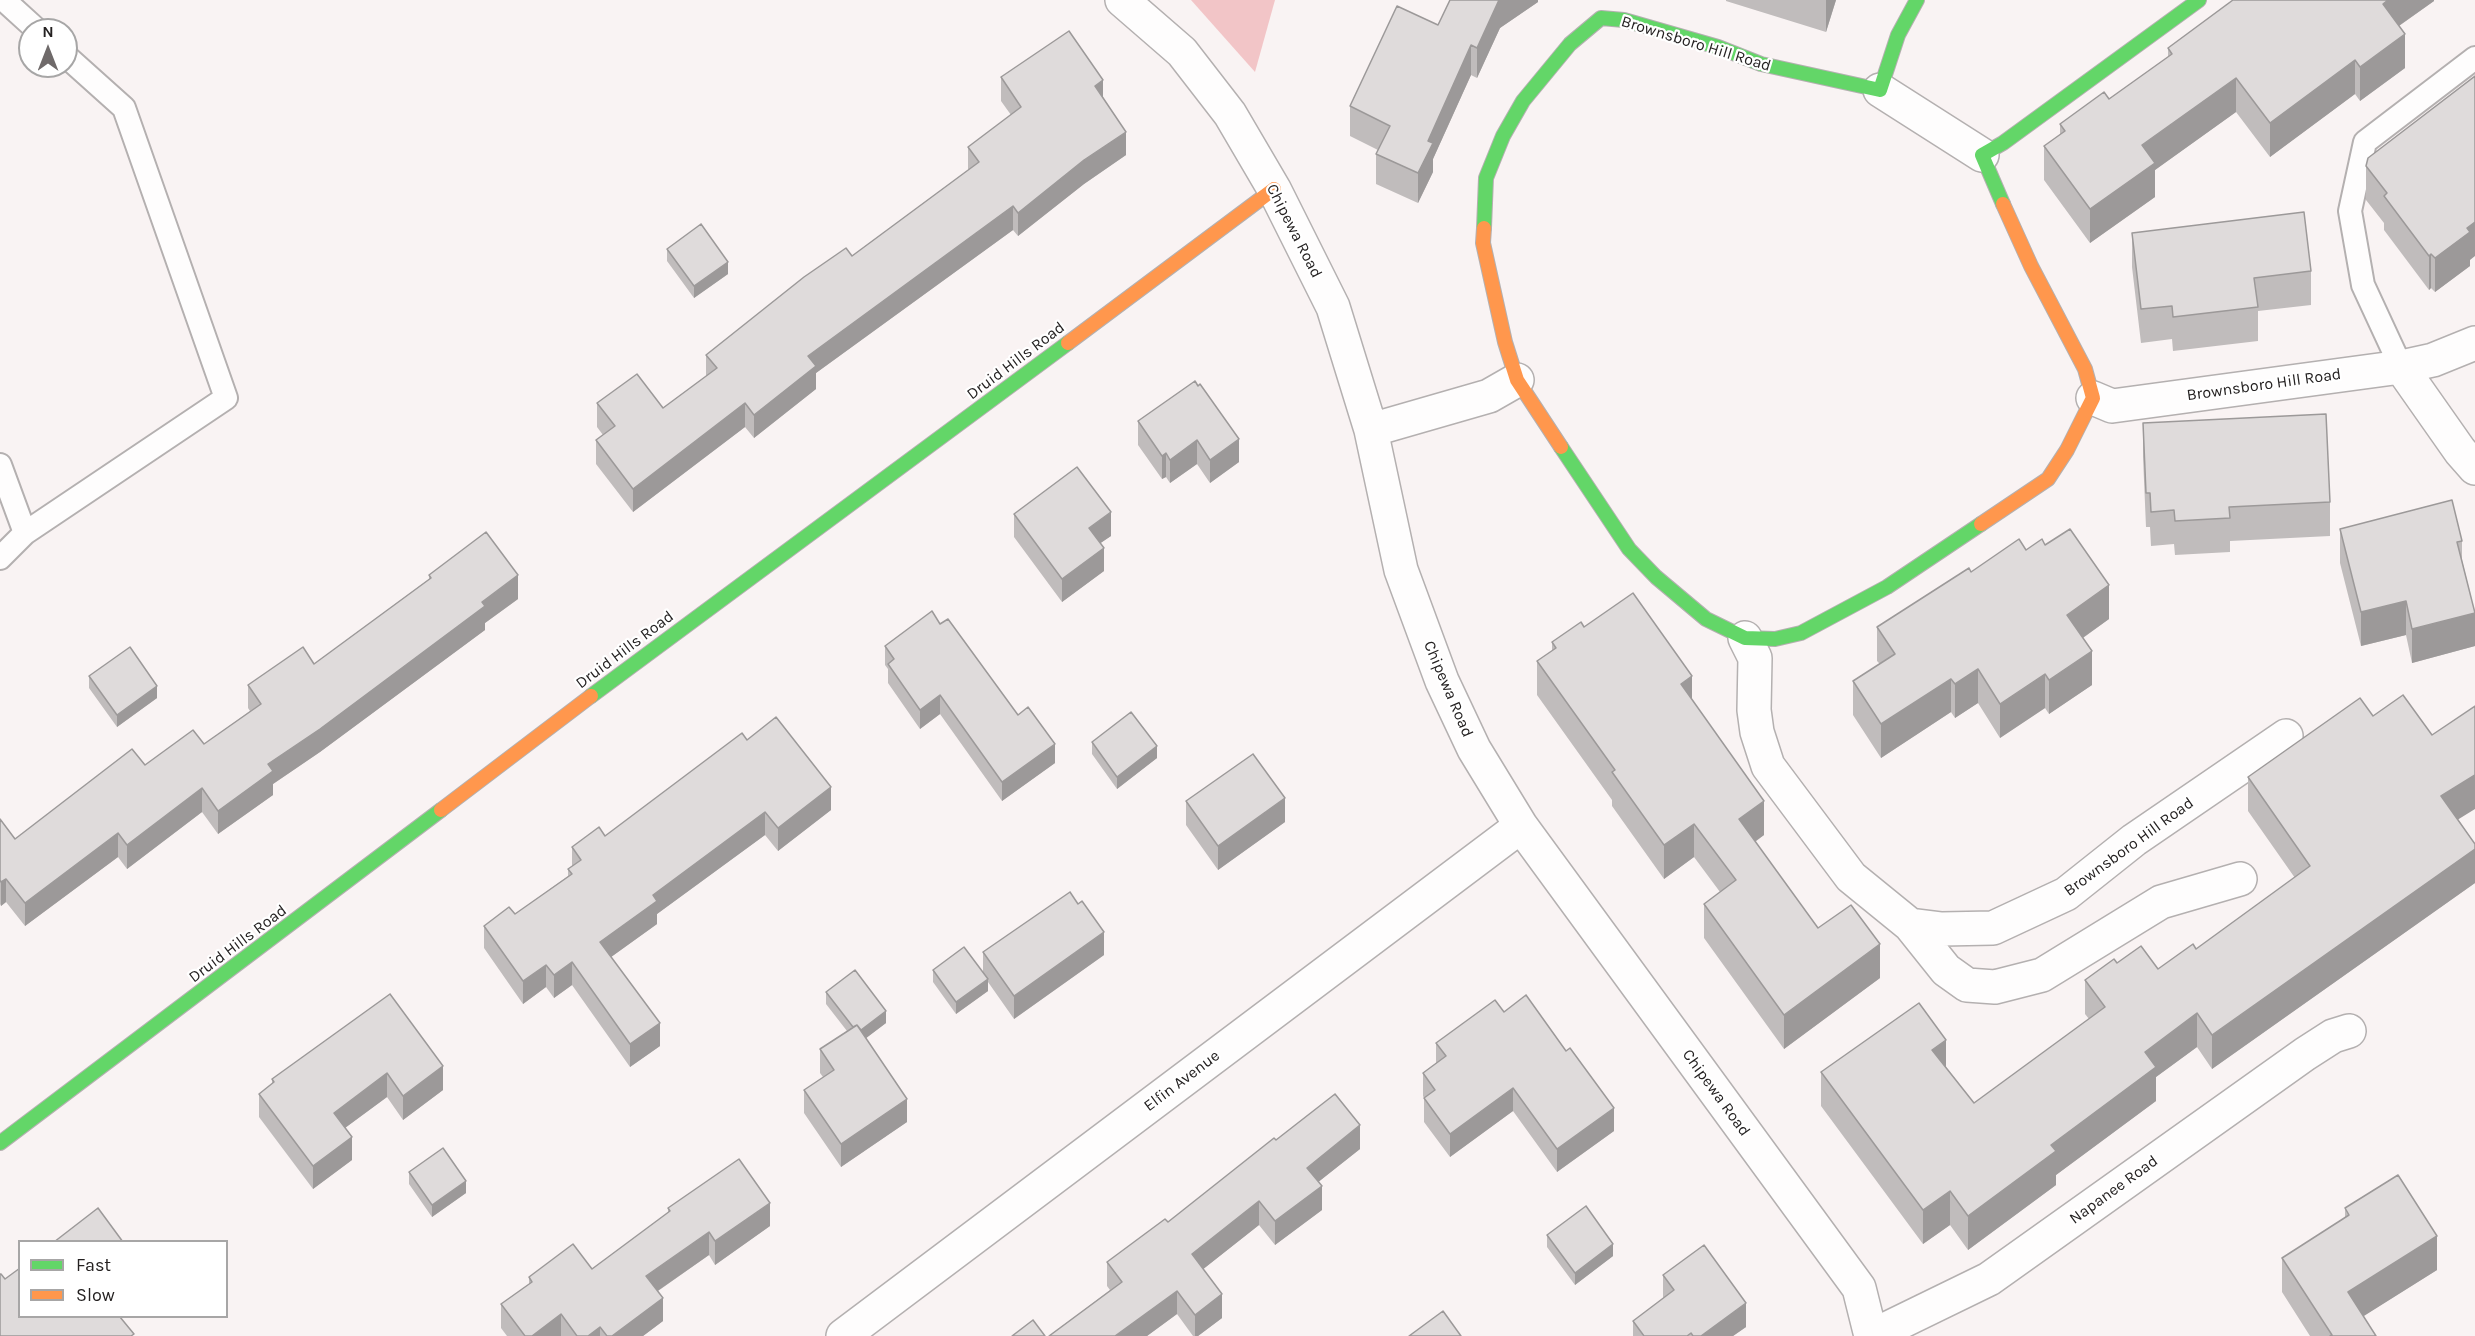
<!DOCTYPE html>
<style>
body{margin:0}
#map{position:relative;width:2475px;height:1336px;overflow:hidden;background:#f9f3f3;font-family:Karla,sans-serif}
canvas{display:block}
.legend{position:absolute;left:18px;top:1240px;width:210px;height:78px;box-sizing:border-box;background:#fff;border:2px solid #a7a6a6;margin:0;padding:8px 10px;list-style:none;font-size:18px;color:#242121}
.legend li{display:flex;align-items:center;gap:12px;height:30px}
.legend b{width:30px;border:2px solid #a7a6a6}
.north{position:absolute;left:18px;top:18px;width:60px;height:60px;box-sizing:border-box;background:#fff;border:2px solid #a7a6a6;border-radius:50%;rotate:0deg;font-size:16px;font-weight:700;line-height:24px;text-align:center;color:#242121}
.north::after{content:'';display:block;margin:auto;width:21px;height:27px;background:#6f6a6a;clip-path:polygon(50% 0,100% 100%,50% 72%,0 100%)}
</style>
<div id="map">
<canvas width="2475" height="1336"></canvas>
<ul class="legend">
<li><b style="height:8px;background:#63d668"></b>Fast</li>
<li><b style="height:8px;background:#ff974d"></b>Slow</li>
</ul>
<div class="north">N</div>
</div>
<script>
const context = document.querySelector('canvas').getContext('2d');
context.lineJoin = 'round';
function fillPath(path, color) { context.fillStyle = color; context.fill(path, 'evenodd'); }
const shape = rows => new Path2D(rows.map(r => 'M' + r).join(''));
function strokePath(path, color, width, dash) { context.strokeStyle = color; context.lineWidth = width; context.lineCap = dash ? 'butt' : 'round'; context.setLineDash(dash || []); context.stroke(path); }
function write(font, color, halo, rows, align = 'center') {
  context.font = font + ' Karla,sans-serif'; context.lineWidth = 4.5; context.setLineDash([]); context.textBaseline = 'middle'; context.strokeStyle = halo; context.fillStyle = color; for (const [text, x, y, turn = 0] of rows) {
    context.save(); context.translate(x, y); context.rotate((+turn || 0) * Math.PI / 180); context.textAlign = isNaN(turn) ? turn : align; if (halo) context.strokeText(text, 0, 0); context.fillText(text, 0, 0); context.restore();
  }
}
const forest = shape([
 [1191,0,1275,0,1255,72]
]);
const lane = shape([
 [4,0,37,30],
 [2401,367,2363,285,2350,211,2365,142,2475,58],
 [0,465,25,533],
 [0,558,25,533,226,398,124,108,66,56]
]);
const street = shape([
 [1122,0,1182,52,1230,114,1274,189,1333,307,1371,430,1401,570,1442,681,1474,749,1521,826,1859,1288,1871,1336],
 [1880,90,1982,155],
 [2401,367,2460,451,2475,468],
 [2093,398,2112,406,2401,367,2433,360,2475,343],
 [1371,430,1489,396,1517,380],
 [1745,638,1755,658,1754,710,1757,732,1768,766,1851,877,1910,925,1942,929,1993,928,2066,894,2134,840,2286,736],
 [1910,925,1946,970,1967,985,1995,987,2042,975,2161,902,2240,879],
 [843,1336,1521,826],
 [1872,1336,1989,1279,2305,1054,2333,1036,2349,1031]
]);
const fast = shape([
 [2003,204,1982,155,2003,143,2199,0],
 [1484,228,1486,178,1503,136,1523,101,1570,44,1601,18,1624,20,1718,47,1761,64,1880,90,1898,35,1917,0],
 [1561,447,1629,549,1656,577,1706,619,1745,638,1775,639,1801,633,1887,587,1981,524],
 [591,696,1068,343],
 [0,1143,441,810]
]);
const slow = shape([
 [1484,228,1483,243,1505,342,1517,380,1561,447],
 [1068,343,1274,189],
 [1981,524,2048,479,2067,450,2093,398,2085,369,2031,266,2003,204],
 [441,810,591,696]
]);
const wall = shape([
 [1538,0,1538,2,1500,28,1477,78,1471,75,1433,159,1433,172,1418,203,1376,184,1376,154,1378,150,1350,136,1350,106,1438,25],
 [1726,0,1836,0,1826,32,1726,1],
 [2434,0,2434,1,2399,26,2405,68,2360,101,2355,94,2270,157,2236,112,2155,170,2155,197,2090,243,2044,180,2044,146,2060,135,2060,124,2109,99,2168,57,2168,48],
 [1001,77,1103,97,1126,155,1084,184,1018,236,1013,230,816,373,816,389,754,438,745,427,633,512,596,464,596,440,603,435,597,427,597,403,663,408,706,376,706,355,852,256,968,170,968,147,1011,115,1001,101],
 [2366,166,2470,260,2470,266,2435,292,2431,288,2429,290,2384,230,2384,223,2366,200],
 [2132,233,2311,271,2311,305,2258,311,2258,341,2173,351,2172,339,2141,343,2132,267],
 [667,249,728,274,694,298,667,261],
 [1195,381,1239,462,1210,483,1197,464,1170,483,1166,477,1162,479,1138,445,1138,421],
 [2143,423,2330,502,2330,536,2230,541,2230,552,2175,555,2174,544,2151,546,2150,527,2146,527,2143,457],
 [1014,514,1111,536,1100,543,1104,571,1062,602,1014,537],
 [2340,529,2462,541,2462,560,2475,613,2475,646,2412,663,2406,635,2361,646,2340,563],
 [2045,545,2109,619,2083,638,2092,685,2049,714,2045,708,2000,738,1978,703,1955,718,1951,712,1881,758,1853,715,1853,681,1880,664,1877,661,1877,627,1971,572,2026,550],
 [429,575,518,599,485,623,485,630,320,752,273,784,273,795,218,834,202,812,127,869,118,857,25,926,6,902,1,906,0,904,0,819,15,839,145,765,204,744,250,711,248,708,248,685,314,664,429,579],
 [940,624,1018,715,1055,763,1002,801,940,714,920,729,888,683,888,669,885,665,885,646],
 [1584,627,1692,700,1764,835,1755,842,1818,928,1880,978,1784,1049,1704,938,1704,904,1720,892,1694,857,1664,879,1612,806,1612,800,1537,695,1537,661,1552,651,1552,642],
 [89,676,157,698,117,727,89,688],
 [2373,716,2432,735,2458,819,2475,844,2475,883,2212,1069,2197,1047,2156,1077,2156,1101,2056,1175,2056,1185,1968,1250,1950,1225,1923,1244,1821,1106,1821,1072,1946,1067,1974,1103,2089,1019,2085,1014,2085,980,2117,963,2158,969,2196,949,2295,878,2248,811,2248,777],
 [747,740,831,810,778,851,765,835,657,914,657,924,611,957,660,1046,630,1067,572,985,554,998,546,987,523,1004,484,948,484,926,515,914,568,876,568,869,572,866,572,847,605,836],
 [1092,742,1157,758,1117,789,1092,754],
 [1186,801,1285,822,1218,870,1186,825],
 [983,952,1104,955,1014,1019,988,982,988,991,956,1014,933,982,933,970,983,972],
 [826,992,886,1023,866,1038,907,1122,841,1167,804,1113,804,1090,823,1077,820,1073,820,1049,847,1031,826,1004],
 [390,994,443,1090,403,1120,387,1097,345,1128,352,1160,313,1189,259,1117,259,1094,272,1084,272,1079],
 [1504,1012,1614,1131,1557,1172,1513,1111,1450,1157,1424,1122,1424,1098,1423,1096,1423,1073,1436,1063,1436,1043],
 [1276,1140,1360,1149,1318,1182,1322,1210,1275,1245,1259,1225,1203,1269,1222,1318,1198,1336,1193,1336,1177,1314,1147,1336,1049,1336,1110,1290,1107,1286,1107,1262,1168,1222],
 [409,1172,466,1193,432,1217,409,1184],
 [668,1208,770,1226,715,1265,709,1255,658,1291,663,1321,643,1336,507,1336,501,1328,501,1304,529,1284,529,1277,592,1269,668,1213],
 [2345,1208,2437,1270,2363,1316,2376,1336,2310,1336,2282,1292,2282,1258,2345,1218],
 [1547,1235,1613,1256,1575,1285,1547,1247],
 [1663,1275,1746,1327,1733,1336,1633,1336,1633,1321,1663,1298]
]);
const shadedWall = shape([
 [1499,0,1538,0,1538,2,1500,28,1477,78,1477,48],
 [1826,0,1836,0,1826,32],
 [2388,0,2434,0,2434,1,2383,37,2383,4],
 [2405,34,2405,68,2360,101,2360,67],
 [1471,45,1471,75,1433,159,1433,172,1418,203,1418,173,1428,141],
 [2355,60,2355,94,2270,157,2270,123],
 [2236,78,2236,112,2155,170,2155,197,2090,243,2090,209,2142,145],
 [1103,80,1103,104,1095,86],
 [1126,132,1126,155,1084,184,1018,236,1018,213,1084,160],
 [1013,206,1013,230,816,373,816,389,754,438,754,415,808,356],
 [2475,222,2475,256,2470,260,2470,266,2435,292,2435,258,2467,228],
 [2431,254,2431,288,2429,290,2429,256],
 [728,262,728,274,694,298,694,286],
 [745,403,745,427,633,512,633,489],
 [1239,439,1239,462,1210,483,1210,460],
 [1197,440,1197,464,1170,483,1170,460],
 [1166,453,1166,477,1162,479,1162,456],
 [1111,512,1111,536,1089,551,1089,528],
 [1104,548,1104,571,1062,602,1062,579],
 [518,575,518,599,485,623,485,630,320,752,273,784,273,795,218,834,218,811,268,764],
 [2109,585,2109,619,2067,649,2067,615],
 [2406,601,2406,635,2361,646,2361,612],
 [2475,613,2475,646,2412,663,2412,629],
 [2092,651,2092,685,2049,714,2049,680],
 [1978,669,1978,703,1955,718,1955,684],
 [2045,674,2045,708,2000,738,2000,704],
 [1692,676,1692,710,1681,684],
 [1951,679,1951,712,1881,758,1881,724],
 [157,686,157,698,117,727,117,715],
 [940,695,940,714,920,729,920,710],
 [1055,744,1055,763,1002,801,1002,782],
 [1157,746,1157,758,1117,789,1117,777],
 [2475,775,2475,809,2441,830,2441,796],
 [831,787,831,810,778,851,778,828],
 [202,788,202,812,127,869,127,845],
 [1285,798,1285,822,1218,870,1218,846],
 [1764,801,1764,835,1739,853,1739,819],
 [765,812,765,835,657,914,657,924,600,965,600,942,653,895],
 [1694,824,1694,857,1664,879,1664,845],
 [118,833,118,857,25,926,25,903],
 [2475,849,2475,883,2212,1069,2212,1035],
 [6,879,6,902,1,906,1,882],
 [1104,932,1104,955,1014,1019,1014,996],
 [1880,944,1880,978,1784,1049,1784,1015],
 [572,962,572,985,554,998,554,975],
 [546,965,546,987,523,1004,523,981],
 [988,979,988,991,956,1014,956,1002],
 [886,1011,886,1023,857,1045,857,1033],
 [2197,1013,2197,1047,2156,1077,2156,1101,2056,1175,2056,1185,1968,1250,1968,1216,2051,1145,2145,1052],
 [660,1023,660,1046,630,1067,630,1044],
 [1946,1040,1946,1074,1932,1050],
 [443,1066,443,1090,403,1120,403,1096],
 [387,1073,387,1097,334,1136,334,1113],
 [1513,1088,1513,1111,1450,1157,1450,1134],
 [907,1099,907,1122,841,1167,841,1144],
 [1614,1108,1614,1131,1557,1172,1557,1149],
 [1360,1125,1360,1149,1307,1191,1307,1168],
 [352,1137,352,1160,313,1189,313,1166],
 [466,1181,466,1193,432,1217,432,1205],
 [1322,1186,1322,1210,1275,1245,1275,1221],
 [1950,1191,1950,1225,1923,1244,1923,1210],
 [1259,1201,1259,1225,1192,1278,1192,1254],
 [770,1203,770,1226,715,1265,715,1241],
 [709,1232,709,1255,646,1299,646,1276],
 [2437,1236,2437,1270,2348,1326,2348,1292],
 [1613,1244,1613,1256,1575,1285,1575,1273],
 [1177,1291,1177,1314,1147,1336,1115,1336],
 [1222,1294,1222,1318,1198,1336,1195,1336,1195,1315],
 [663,1298,663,1321,643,1336,612,1336],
 [1746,1303,1746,1327,1733,1336,1701,1336],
 [561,1314,561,1336,532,1336],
 [600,1327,600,1336,588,1336]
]);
const building = shape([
 [1450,0,1499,0,1477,48,1471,45,1428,141,1433,143,1418,173,1376,154,1390,126,1350,106,1397,6,1438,25,1450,0],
 [2233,0,2388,0,2383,4,2405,34,2360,67,2355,60,2270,123,2236,78,2142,145,2155,163,2090,209,2044,146,2065,131,2060,124,2104,92,2109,99,2172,54,2168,48,2233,0],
 [1069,31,1103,80,1095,86,1126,132,1084,160,1018,213,1013,206,808,356,816,366,754,415,745,403,633,489,596,440,615,426,597,403,637,374,663,408,717,368,706,355,804,277,846,248,852,256,979,162,968,147,1021,107,1001,77,1069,31],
 [2475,76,2475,222,2467,228,2470,232,2435,258,2431,254,2429,256,2384,196,2387,193,2366,166,2368,158,2475,76],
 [2304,212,2311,271,2254,278,2258,307,2173,317,2172,306,2141,309,2132,233,2304,212],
 [701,224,728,262,694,286,667,249,701,224],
 [1195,381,1198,386,1200,384,1239,439,1210,460,1197,440,1170,460,1166,453,1162,456,1138,421,1195,381],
 [2326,414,2330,502,2229,507,2230,518,2175,521,2174,510,2151,512,2150,493,2146,493,2143,423,2326,414],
 [1077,467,1111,512,1089,528,1104,548,1062,579,1014,514,1077,467],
 [2452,500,2462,541,2457,542,2475,613,2412,629,2406,601,2361,612,2340,529,2452,500],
 [2070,529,2109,585,2067,615,2092,651,2049,680,2045,674,2000,704,1978,669,1955,684,1951,679,1881,724,1853,681,1895,654,1877,627,1969,568,1971,572,2019,539,2026,550,2042,539,2045,545,2070,529],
 [486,532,518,575,482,602,485,606,320,729,268,764,273,771,218,811,202,788,127,845,118,833,25,903,6,879,1,882,0,880,0,819,15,839,132,749,145,765,193,730,204,744,261,704,248,685,303,647,314,664,431,578,429,575,486,532],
 [1633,593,1692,676,1681,684,1764,801,1739,819,1818,928,1851,905,1880,944,1784,1015,1704,904,1736,880,1694,824,1664,845,1612,772,1615,770,1537,661,1556,648,1552,642,1581,622,1584,627,1633,593],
 [932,611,940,624,948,619,1018,715,1028,707,1055,744,1002,782,940,695,920,710,888,664,894,659,885,646,932,611],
 [130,647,157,686,117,715,89,676,130,647],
 [2403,695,2432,735,2475,706,2475,775,2441,796,2475,844,2475,849,2212,1035,2197,1013,2145,1052,2156,1067,2051,1145,2056,1151,1968,1216,1950,1191,1923,1210,1821,1072,1919,1003,1946,1040,1932,1050,1974,1103,2105,1007,2085,980,2114,959,2117,963,2141,946,2158,969,2193,944,2196,949,2310,866,2248,777,2360,698,2373,716,2403,695],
 [1131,712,1157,746,1117,777,1092,742,1131,712],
 [776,717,831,787,778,828,765,812,653,895,657,901,600,942,660,1023,630,1044,572,962,554,975,546,965,523,981,484,926,509,907,515,914,572,874,568,869,581,860,572,847,599,827,605,836,742,733,747,740,776,717],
 [1253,754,1285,798,1218,846,1186,801,1253,754],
 [1070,892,1078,904,1082,901,1104,932,1014,996,983,952,1070,892],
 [964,947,988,979,956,1002,933,970,964,947],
 [855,970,886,1011,861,1030,857,1025,853,1027,826,992,855,970],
 [390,994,443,1066,403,1096,387,1073,334,1113,352,1137,313,1166,259,1094,274,1082,272,1079,390,994],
 [1526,995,1566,1051,1570,1048,1614,1108,1557,1149,1513,1088,1450,1134,1424,1098,1435,1090,1423,1073,1446,1056,1436,1043,1495,1000,1504,1012,1526,995],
 [857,1025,907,1099,841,1144,804,1090,834,1070,820,1049,857,1025],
 [1335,1094,1360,1125,1307,1168,1322,1186,1275,1221,1259,1201,1192,1254,1222,1294,1195,1315,1177,1291,1115,1336,1049,1336,1122,1282,1107,1262,1165,1219,1168,1222,1274,1138,1276,1140,1335,1094],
 [443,1148,466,1181,432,1205,409,1172,443,1148],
 [739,1159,770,1203,715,1241,709,1232,646,1276,663,1298,612,1336,607,1336,600,1327,588,1336,577,1336,561,1314,532,1336,525,1336,501,1304,532,1282,529,1277,573,1244,592,1269,670,1211,668,1208,739,1159],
 [2398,1175,2437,1236,2348,1292,2376,1336,2330,1336,2332,1335,2282,1258,2349,1215,2345,1208,2398,1175],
 [1586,1206,1613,1244,1575,1273,1547,1235,1586,1206],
 [98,1208,123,1242,54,1242,98,1208],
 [1704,1245,1746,1303,1701,1336,1693,1336,1691,1333,1687,1336,1644,1336,1633,1321,1674,1290,1663,1275,1704,1245],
 [20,1268,20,1317,120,1317,134,1334,131,1336,0,1336,0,1274,1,1274,5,1279,20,1268],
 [1443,1311,1461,1336,1409,1336,1443,1311],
 [1033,1320,1045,1336,1012,1336,1033,1320]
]);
const streetNames = [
 ["Brownsboro Hill Road",1696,44,17],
 ["Chipewa Road",1294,231,63],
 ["Druid Hills Road",1016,361,-37],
 ["Brownsboro Hill Road",2264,385,-8],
 ["Druid Hills Road",625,650,-37],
 ["Chipewa Road",1448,689,67],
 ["Brownsboro Hill Road",2129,847,-36],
 ["Druid Hills Road",238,944,-37],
 ["Elfin Avenue",1182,1081,-37],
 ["Chipewa Road",1716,1093,54],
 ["Napanee Road",2114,1190,-36]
];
fillPath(forest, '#f2c5c7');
strokePath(lane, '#b4b0b0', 26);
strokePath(street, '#b4b0b0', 36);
strokePath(fast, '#b4b0b0', 16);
strokePath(slow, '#b4b0b0', 16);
strokePath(lane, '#fefdfd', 22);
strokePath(street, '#fefdfd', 33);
strokePath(fast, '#63d668', 14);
strokePath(slow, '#ff974d', 14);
fillPath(wall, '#c0bcbc');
fillPath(shadedWall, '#9c9999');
fillPath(building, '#dfdbdb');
strokePath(building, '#9c9999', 1.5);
write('16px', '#242121', '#fff', streetNames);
</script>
